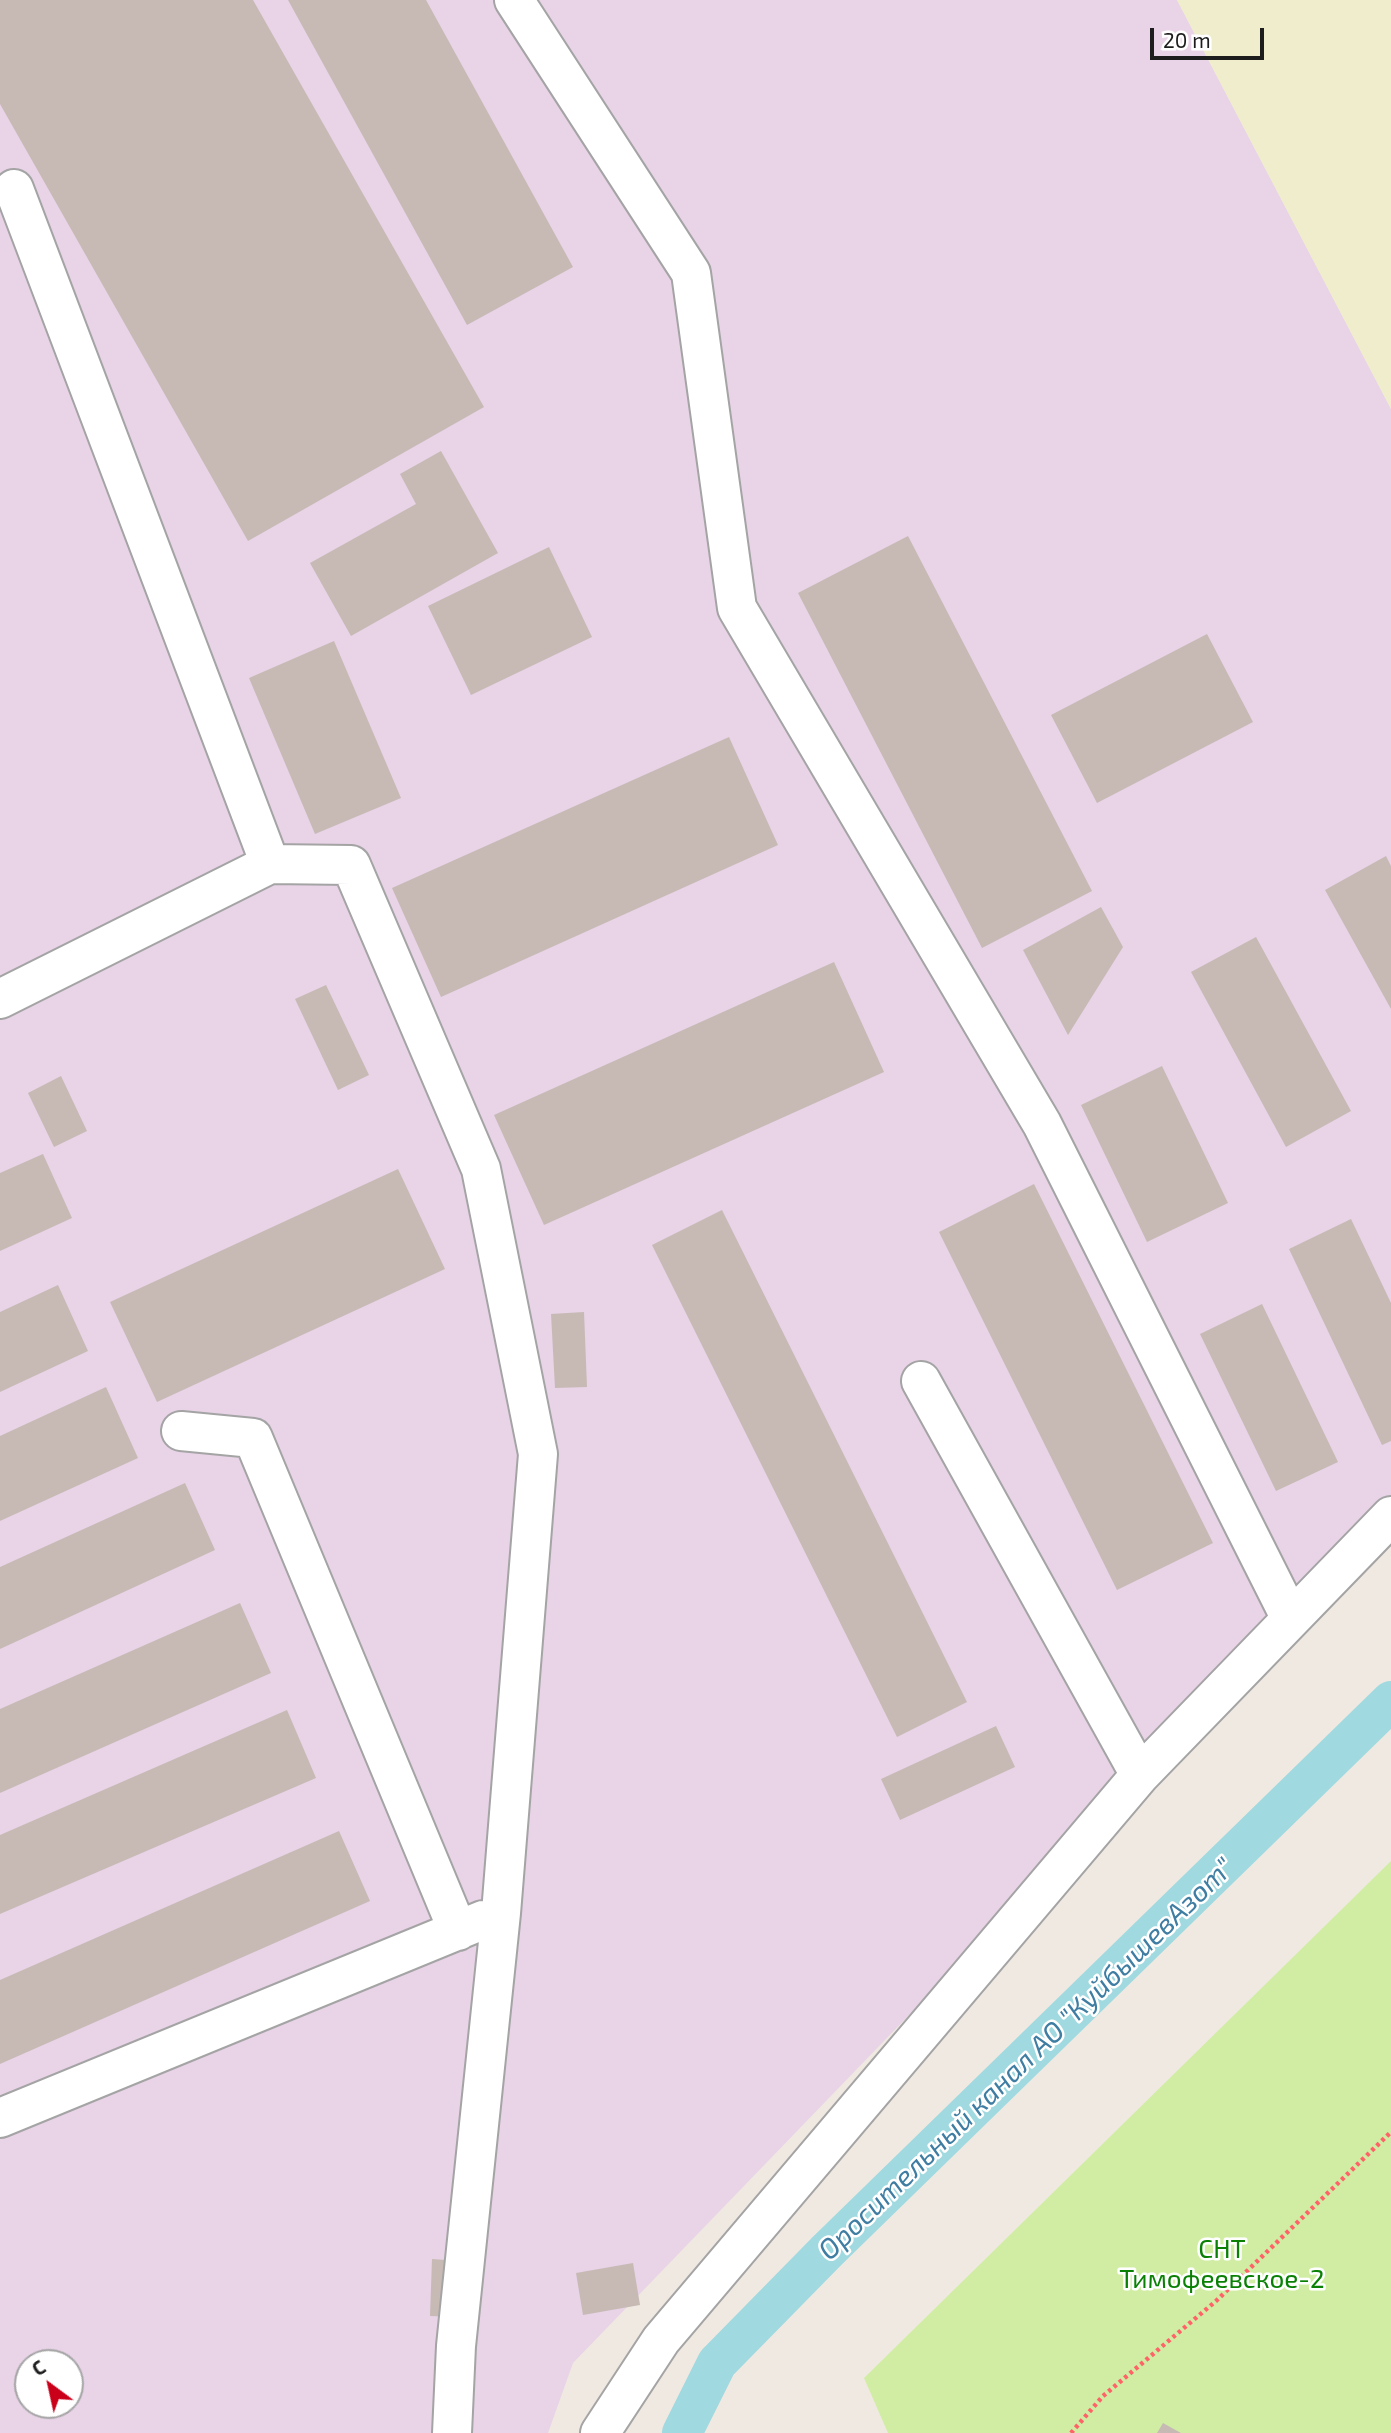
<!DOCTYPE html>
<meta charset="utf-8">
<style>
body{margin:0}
#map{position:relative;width:1391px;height:2433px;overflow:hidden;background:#efe9e2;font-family:"Exo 2",sans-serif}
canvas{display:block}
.north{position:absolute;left:14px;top:2349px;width:70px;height:70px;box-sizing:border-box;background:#fff;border:2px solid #a5a5a5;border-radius:50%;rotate:327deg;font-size:19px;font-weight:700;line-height:28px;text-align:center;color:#1d1d1d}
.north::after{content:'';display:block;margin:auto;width:24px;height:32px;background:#ca001a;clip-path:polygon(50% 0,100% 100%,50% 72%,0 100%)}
.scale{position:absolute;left:1150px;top:28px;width:114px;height:32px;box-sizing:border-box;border:4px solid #1d1d1d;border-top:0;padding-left:9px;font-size:21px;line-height:24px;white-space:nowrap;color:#1d1d1d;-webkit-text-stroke:5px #fff;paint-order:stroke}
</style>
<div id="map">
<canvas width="1391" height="2433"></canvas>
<div class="north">С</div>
<div class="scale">20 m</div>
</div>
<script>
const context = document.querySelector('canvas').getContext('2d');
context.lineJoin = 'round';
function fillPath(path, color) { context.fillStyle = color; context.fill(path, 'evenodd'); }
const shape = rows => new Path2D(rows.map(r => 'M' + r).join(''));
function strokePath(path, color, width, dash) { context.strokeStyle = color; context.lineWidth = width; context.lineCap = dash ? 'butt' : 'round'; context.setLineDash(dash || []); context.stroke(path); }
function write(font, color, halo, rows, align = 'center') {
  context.font = font + ' "Exo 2",sans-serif'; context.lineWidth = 5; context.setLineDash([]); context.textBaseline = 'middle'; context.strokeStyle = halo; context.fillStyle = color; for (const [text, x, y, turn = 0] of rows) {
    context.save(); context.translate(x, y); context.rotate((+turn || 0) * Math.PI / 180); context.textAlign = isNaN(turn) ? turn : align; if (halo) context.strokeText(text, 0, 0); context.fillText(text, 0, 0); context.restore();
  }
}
const industrial = shape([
 [0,0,1177,0,1391,409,1391,1516,573,2363,548,2433,0,2433],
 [28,2363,70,2363,70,2405,28,2405]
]);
const farmland = shape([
 [1177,0,1391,0,1391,409]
]);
const grass = shape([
 [1391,1861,1391,2433,888,2433,864,2378]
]);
const canal = shape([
 [682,2433,717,2363,827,2251,1391,1701]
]);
const building = shape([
 [0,0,253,0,484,407,248,541,0,104],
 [288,0,426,0,573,267,467,325],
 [441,451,498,553,351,636,310,563,416,504,400,474],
 [908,536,1092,891,982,948,798,593],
 [549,547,592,637,471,695,428,606],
 [1207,634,1253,722,1097,803,1051,715],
 [334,641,401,798,315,834,249,678],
 [729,737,778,845,441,997,392,888],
 [1386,856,1391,866,1391,1009,1325,890],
 [1101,907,1123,947,1068,1035,1023,950],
 [1256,937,1351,1111,1286,1147,1191,972],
 [834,962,884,1072,544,1225,494,1115],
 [326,985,369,1075,338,1090,295,999],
 [1162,1066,1228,1203,1147,1242,1081,1105],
 [61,1076,87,1131,54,1147,28,1093],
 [43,1154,72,1218,0,1251,0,1173],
 [398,1169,445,1269,157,1402,110,1302],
 [1034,1184,1213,1543,1117,1590,939,1232],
 [722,1210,967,1702,897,1737,652,1245],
 [1351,1219,1391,1303,1391,1441,1382,1445,1289,1249],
 [58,1285,88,1351,0,1392,0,1312],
 [1262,1304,1338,1462,1276,1491,1200,1334],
 [584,1312,587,1387,555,1388,551,1314],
 [106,1387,138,1458,0,1521,0,1436],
 [185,1483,215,1550,0,1649,0,1567],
 [240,1603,271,1673,0,1793,0,1709],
 [287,1710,316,1778,0,1914,0,1835],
 [996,1726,1015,1767,900,1820,881,1779],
 [339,1831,370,1901,0,2064,0,1980],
 [432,2259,460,2261,457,2317,430,2316],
 [633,2263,640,2305,583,2315,576,2273],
 [1163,2423,1181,2433,1157,2433]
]);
const path = shape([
 [1071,2433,1103,2396,1216,2301,1391,2132]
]);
const minor = shape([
 [514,0,691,273,737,608,1042,1124,1291,1619],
 [14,189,270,864],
 [0,999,270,864,351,865,481,1169,538,1454,501,1913,456,2346,452,2433],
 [921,1381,1140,1775],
 [181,1431,253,1438,458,1931],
 [0,2118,483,1920],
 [600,2433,661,2340,1140,1775,1391,1516]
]);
const parkNames = [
 ["СНТ",1222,2249],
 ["Тимофеевское-2",1222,2279]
];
const waterNames = [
 ["Оросительный канал АО \"КуйбышевАзот\"",1026,2059,-44]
];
fillPath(industrial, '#e8d3e7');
fillPath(farmland, '#efedcc');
fillPath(grass, '#d1eda4');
strokePath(canal, '#a0d9df', 40);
fillPath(building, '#c7bab5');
strokePath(minor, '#a4a4a4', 42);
strokePath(path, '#ff6367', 4.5, [3.5, 3.5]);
strokePath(minor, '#fff', 38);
write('26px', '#0a8105', '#fff', parkNames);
write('italic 28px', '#3f7da2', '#fff', waterNames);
</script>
